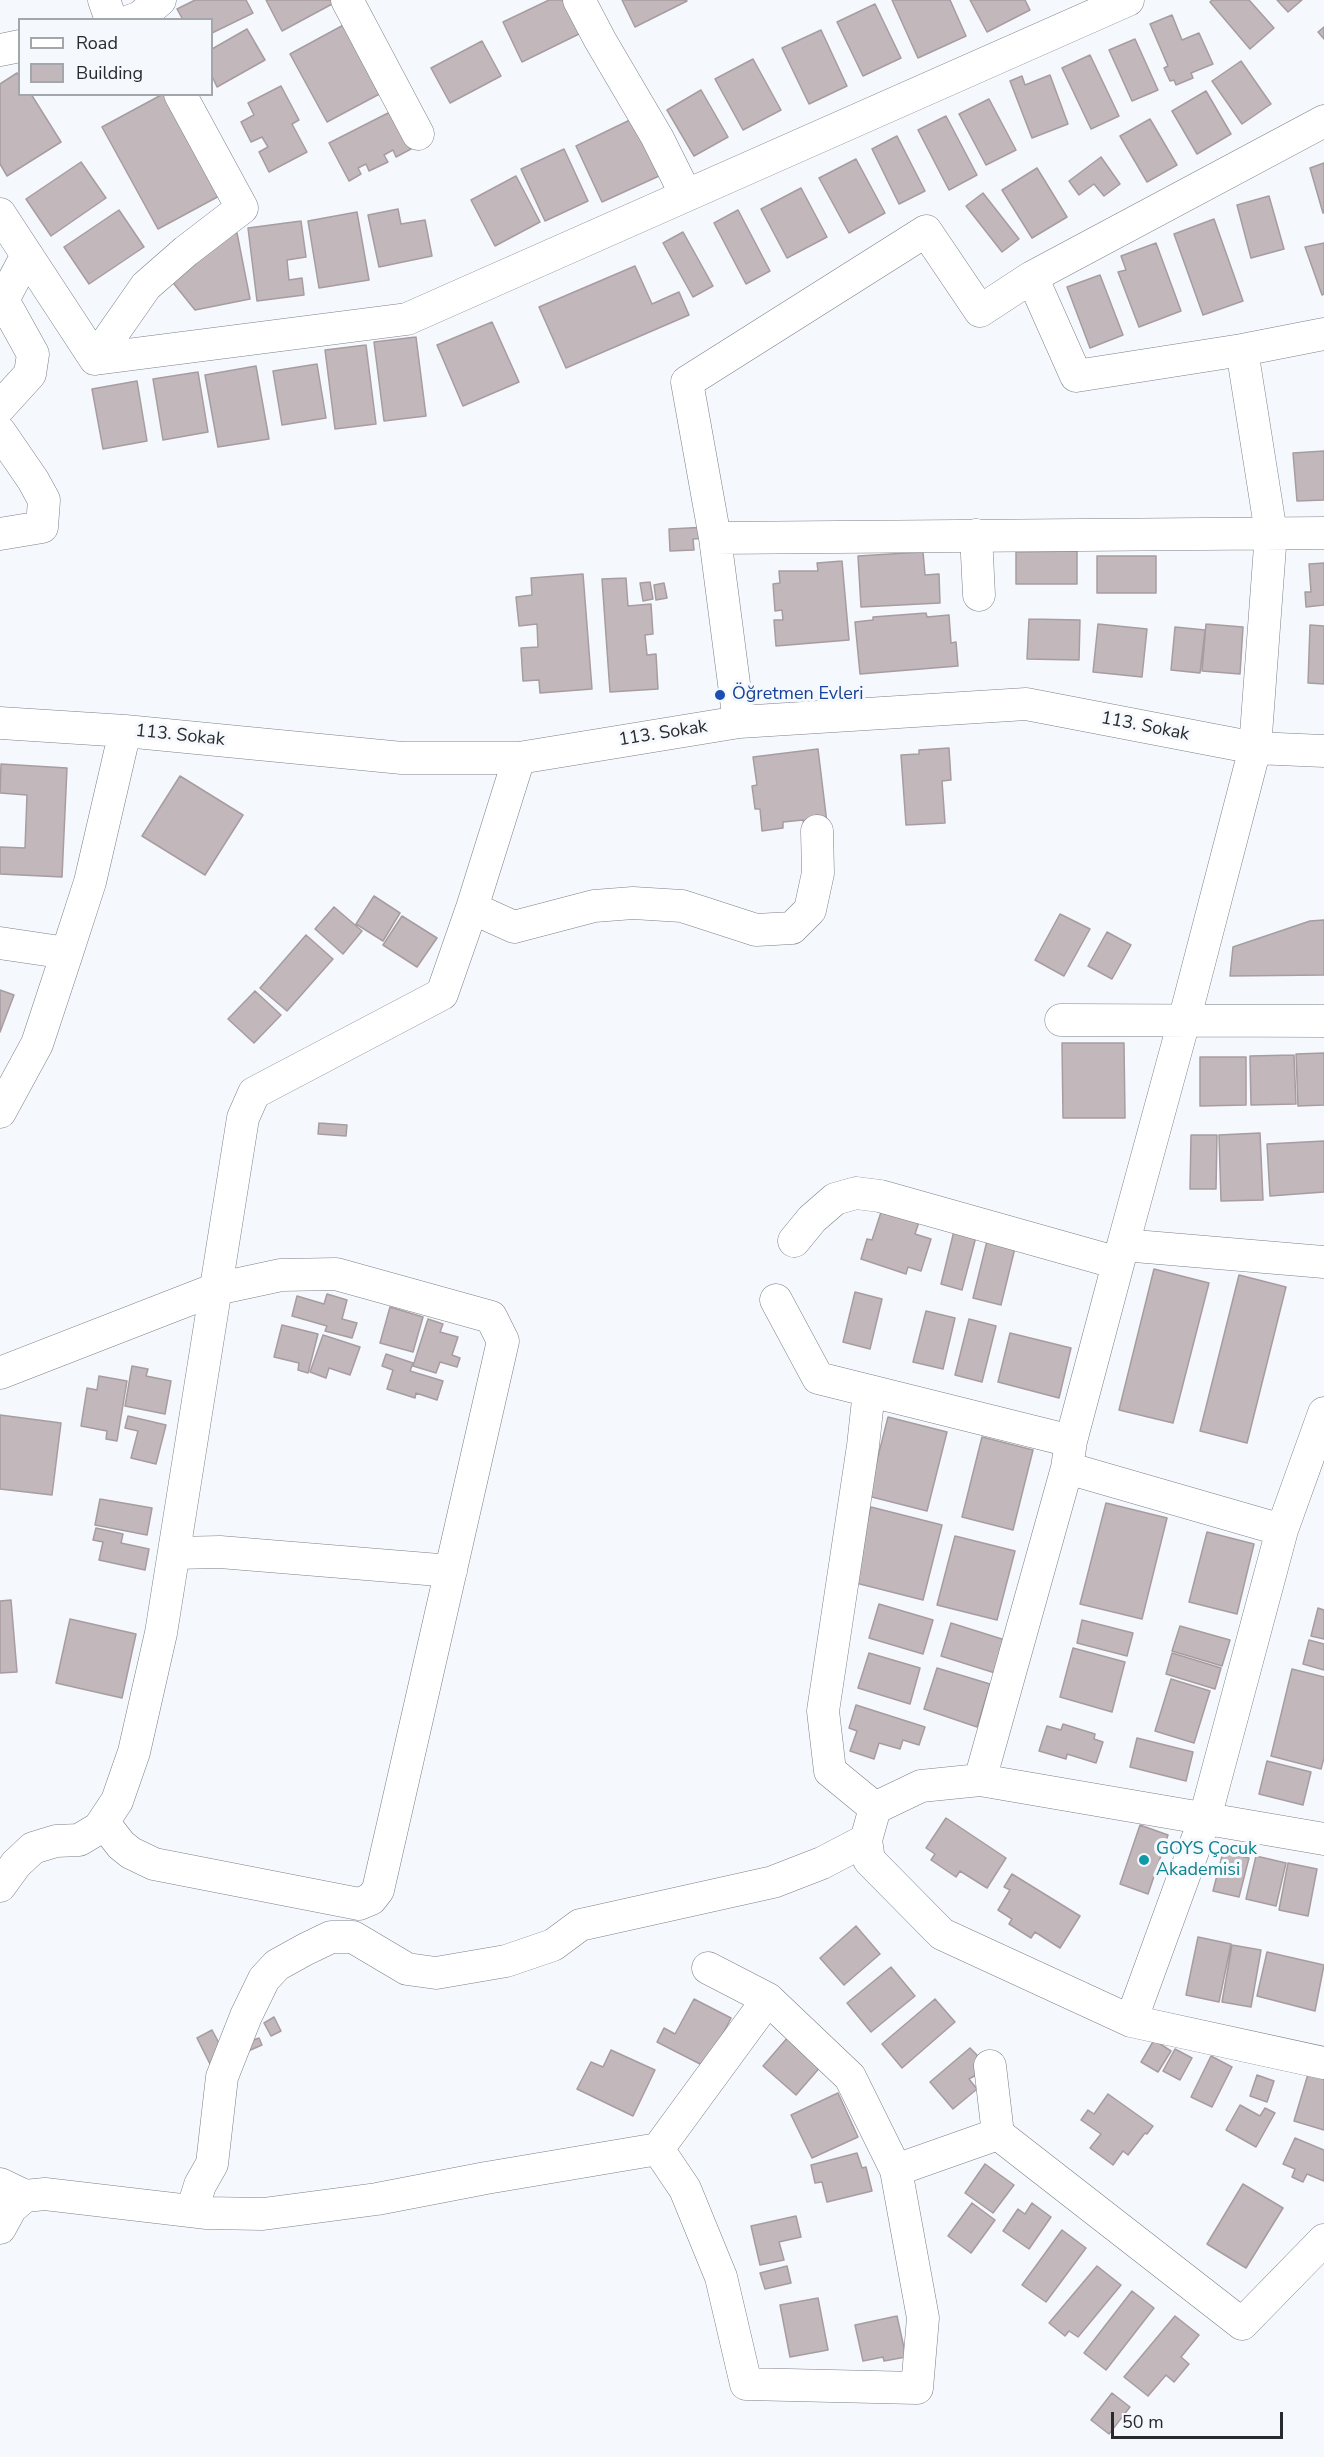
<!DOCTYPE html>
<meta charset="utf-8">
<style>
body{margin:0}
#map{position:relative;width:1324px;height:2457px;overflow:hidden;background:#f5f8fd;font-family:"Nunito Sans",sans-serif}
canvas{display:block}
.legend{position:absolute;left:18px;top:18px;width:195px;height:78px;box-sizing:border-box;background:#f5f8fd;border:2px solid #a3a6aa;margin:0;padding:8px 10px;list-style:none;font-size:18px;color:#282a2d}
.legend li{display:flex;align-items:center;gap:12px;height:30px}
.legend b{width:30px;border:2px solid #a3a6aa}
.scale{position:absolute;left:1111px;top:2412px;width:172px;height:27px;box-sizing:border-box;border:3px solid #282a2d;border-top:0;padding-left:8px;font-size:18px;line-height:21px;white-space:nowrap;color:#282a2d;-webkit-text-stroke:4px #f5f8fd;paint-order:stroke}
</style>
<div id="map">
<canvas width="1324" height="2457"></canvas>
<ul class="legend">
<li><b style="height:8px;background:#fff"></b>Road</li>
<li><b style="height:16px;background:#c2b7ba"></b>Building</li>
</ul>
<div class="scale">50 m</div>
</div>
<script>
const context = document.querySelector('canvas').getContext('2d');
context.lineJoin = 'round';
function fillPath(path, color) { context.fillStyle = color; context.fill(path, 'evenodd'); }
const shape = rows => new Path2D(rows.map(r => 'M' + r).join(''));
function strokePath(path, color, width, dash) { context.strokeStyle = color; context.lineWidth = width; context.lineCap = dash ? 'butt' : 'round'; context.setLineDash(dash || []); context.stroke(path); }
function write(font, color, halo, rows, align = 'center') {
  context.font = font + ' "Nunito Sans",sans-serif'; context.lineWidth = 6; context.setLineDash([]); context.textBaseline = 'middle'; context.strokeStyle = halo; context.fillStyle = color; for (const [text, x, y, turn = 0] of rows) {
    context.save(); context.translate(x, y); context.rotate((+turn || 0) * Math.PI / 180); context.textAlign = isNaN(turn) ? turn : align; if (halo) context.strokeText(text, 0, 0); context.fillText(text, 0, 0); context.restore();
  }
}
const building = shape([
 [195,0,246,0,253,13,212,33,212,20,183,20,177,9,195,0],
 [266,0,333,0,334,3,282,31,266,0],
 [549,0,564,0,581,33,522,62,503,22,549,0],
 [622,0,686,0,687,1,635,27,622,0],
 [892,0,950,0,966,36,918,58,892,0],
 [970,0,1025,0,1030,10,987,32,970,0],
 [1212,0,1249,0,1274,28,1250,49,1210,2,1212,0],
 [1277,0,1302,0,1288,12,1277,0],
 [875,4,901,58,863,76,837,22,875,4],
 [1172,15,1182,40,1199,33,1213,64,1191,73,1193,78,1176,85,1174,80,1170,81,1164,68,1168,66,1150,24,1172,15],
 [349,22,387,90,327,122,290,54,349,22],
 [1324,27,1324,39,1318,32,1324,27],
 [247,29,265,60,217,87,212,76,212,49,247,29],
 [821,30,847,86,809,104,782,48,821,30],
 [1135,39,1158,90,1132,101,1109,50,1135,39],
 [482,41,501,76,450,103,431,68,482,41],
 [1090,55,1119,116,1091,129,1062,68,1090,55],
 [753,59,781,110,743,130,715,79,753,59],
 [1241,61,1271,104,1242,124,1212,81,1241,61],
 [17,73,20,77,20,94,31,94,61,142,7,176,0,164,0,84,17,73],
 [1050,75,1068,124,1032,138,1010,81,1022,76,1025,85,1050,75],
 [281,86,299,120,292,124,307,152,269,172,259,152,268,147,262,137,251,142,241,122,254,115,248,103,281,86],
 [701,90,728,137,694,156,667,110,701,90],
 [1206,91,1231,134,1197,154,1172,111,1206,91],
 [163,94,167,94,221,195,158,229,102,127,163,94],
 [989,99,1016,150,986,165,959,114,989,99],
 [392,111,411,149,396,157,393,150,384,155,388,162,369,171,366,164,358,168,361,174,349,181,329,143,392,111],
 [946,116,977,175,949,190,918,130,946,116],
 [632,119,659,176,602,202,576,146,632,119],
 [1150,119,1177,165,1147,182,1120,136,1150,119],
 [897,136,925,191,899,204,872,149,897,136],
 [564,149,588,201,545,221,521,169,564,149],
 [1101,157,1120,184,1104,196,1094,184,1079,195,1069,181,1101,157],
 [856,159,885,213,849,233,819,178,856,159],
 [81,162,106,198,51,236,26,199,81,162],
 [1324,163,1324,213,1323,213,1310,168,1324,163],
 [1037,168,1067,217,1032,238,1002,190,1037,168],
 [516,176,540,222,495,246,471,200,516,176],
 [801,188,827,237,787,258,761,209,801,188],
 [983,193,1019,239,1002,252,966,206,983,193],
 [1269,196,1284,249,1251,258,1237,205,1269,196],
 [398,209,401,224,425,220,432,256,379,267,368,215,398,209],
 [119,210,144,247,89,284,64,247,119,210],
 [738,210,770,271,746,284,714,223,738,210],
 [357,212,369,280,319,288,308,221,357,212],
 [1214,219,1243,301,1203,315,1174,234,1214,219],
 [301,221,306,257,287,260,289,280,302,278,304,295,257,301,248,228,301,221],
 [683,232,713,286,693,297,663,243,683,232],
 [237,233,250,299,195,310,170,279,224,236,237,233],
 [1156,243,1181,311,1139,327,1118,272,1126,270,1121,256,1156,243],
 [1324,243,1324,294,1322,295,1305,247,1324,243],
 [635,266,652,304,679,292,689,315,566,368,539,307,635,266],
 [1100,275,1123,335,1090,348,1067,287,1100,275],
 [492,322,519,382,463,406,437,345,492,322],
 [416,337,426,416,384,421,374,342,416,337],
 [366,345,376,424,335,429,325,350,366,345],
 [317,364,326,418,282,425,273,371,317,364],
 [256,366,269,439,218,447,205,375,256,366],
 [198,372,208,432,163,440,153,379,198,372],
 [137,381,147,441,103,449,92,389,137,381],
 [1324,451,1324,500,1297,501,1293,453,1324,451],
 [708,527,708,538,693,539,694,550,670,551,669,529,708,527],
 [1077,551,1077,584,1016,584,1016,552,1077,551],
 [923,552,925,575,939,574,940,603,861,607,858,556,923,552],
 [1097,556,1156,556,1156,593,1097,593,1097,556],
 [842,561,849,640,776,646,774,620,783,620,782,610,775,611,773,584,780,583,779,571,818,571,817,563,842,561],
 [1324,563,1324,605,1306,607,1305,592,1311,592,1309,564,1324,563],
 [583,574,592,689,540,693,539,680,523,681,521,648,538,647,537,624,519,626,516,597,532,595,531,578,583,574],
 [626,578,628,606,651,604,653,634,645,635,647,655,656,654,658,689,610,692,602,579,626,578],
 [650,582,653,599,643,601,640,583,650,582],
 [664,583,667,598,656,600,654,585,664,583],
 [926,613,927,617,949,615,951,643,956,642,958,666,860,674,855,622,873,620,873,617,926,613],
 [1029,619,1080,620,1079,660,1027,659,1029,619],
 [1098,624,1147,629,1142,677,1093,672,1098,624],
 [1206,624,1243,627,1240,674,1202,671,1206,624],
 [1310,625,1324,626,1324,684,1308,683,1310,625],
 [1175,627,1205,630,1200,673,1171,670,1175,627],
 [949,748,951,780,942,781,945,823,906,825,901,755,919,754,919,750,949,748],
 [818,749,827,823,804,825,803,820,783,822,783,828,762,831,760,809,755,809,752,786,757,785,753,757,818,749],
 [1,764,67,768,62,877,0,874,0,847,25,848,27,795,0,793,1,764],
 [180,776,243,815,205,875,142,836,180,776],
 [374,896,400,913,383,941,356,924,374,896],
 [334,907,362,931,343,954,315,929,334,907],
 [1060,914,1090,929,1064,976,1035,960,1060,914],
 [402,916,437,938,417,967,383,945,402,916],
 [1324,920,1324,975,1230,976,1233,947,1310,921,1324,920],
 [1107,932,1131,945,1112,979,1088,966,1107,932],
 [306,935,333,959,287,1011,260,988,306,935],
 [0,990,14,995,0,1032,0,990],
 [255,991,281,1015,254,1043,228,1019,255,991],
 [1062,1043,1124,1043,1125,1118,1063,1118,1062,1043],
 [1324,1053,1324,1105,1298,1106,1296,1054,1324,1053],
 [1294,1055,1296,1104,1251,1105,1250,1056,1294,1055],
 [1200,1057,1246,1057,1246,1105,1200,1106,1200,1057],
 [319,1123,347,1125,346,1136,318,1134,319,1123],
 [1260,1133,1263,1200,1221,1201,1219,1135,1260,1133],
 [1191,1135,1217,1135,1216,1189,1190,1189,1191,1135],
 [1324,1141,1324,1192,1270,1196,1267,1144,1324,1141],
 [882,1209,919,1222,915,1234,931,1239,921,1271,908,1267,906,1274,861,1259,867,1239,872,1240,882,1209],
 [955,1227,977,1233,962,1290,941,1284,955,1227],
 [987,1241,1015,1248,1001,1305,973,1298,987,1241],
 [1154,1269,1209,1283,1173,1423,1119,1410,1154,1269],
 [1239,1275,1286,1287,1247,1443,1200,1431,1239,1275],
 [855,1292,882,1299,870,1349,843,1342,855,1292],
 [327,1294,347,1300,342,1319,357,1323,352,1338,325,1331,327,1326,292,1316,297,1296,324,1304,327,1294],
 [390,1307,423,1317,413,1352,380,1343,390,1307],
 [926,1311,955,1318,943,1369,913,1362,926,1311],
 [428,1319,443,1324,440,1332,458,1337,452,1355,460,1358,457,1367,440,1362,436,1373,413,1366,428,1319],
 [969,1319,996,1326,982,1382,955,1375,969,1319],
 [282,1325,318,1334,308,1373,298,1370,299,1363,274,1357,282,1325],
 [1010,1333,1071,1348,1059,1398,998,1382,1010,1333],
 [323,1335,360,1347,350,1375,329,1368,326,1378,310,1372,323,1335],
 [386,1354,413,1363,410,1371,443,1381,437,1400,416,1393,415,1398,387,1389,393,1370,382,1366,386,1354],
 [132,1366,148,1369,146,1376,171,1381,165,1414,125,1406,132,1366],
 [99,1376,127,1381,117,1441,106,1439,107,1431,81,1426,87,1388,97,1390,99,1376],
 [0,1415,61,1423,52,1495,0,1489,0,1415],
 [128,1416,166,1425,156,1464,131,1458,138,1431,125,1428,128,1416],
 [888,1417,947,1432,927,1511,868,1496,888,1417],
 [982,1437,1033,1450,1013,1530,962,1517,982,1437],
 [100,1499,152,1508,147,1535,95,1525,100,1499],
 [1106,1503,1167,1518,1142,1619,1080,1604,1106,1503],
 [871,1507,942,1525,923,1600,852,1582,871,1507],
 [96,1528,123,1534,121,1543,149,1549,145,1570,99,1560,103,1542,93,1540,96,1528],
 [1207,1532,1254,1544,1237,1614,1189,1602,1207,1532],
 [955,1536,1015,1551,997,1620,937,1605,955,1536],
 [11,1600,17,1672,0,1673,0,1601,11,1600],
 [879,1604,933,1620,923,1654,869,1638,879,1604],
 [1318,1608,1324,1610,1324,1639,1311,1636,1318,1608],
 [70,1619,136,1634,122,1698,56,1683,70,1619],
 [1082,1620,1133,1633,1127,1656,1077,1643,1082,1620],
 [951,1623,1005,1640,995,1673,941,1656,951,1623],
 [1180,1626,1230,1640,1222,1666,1172,1651,1180,1626],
 [1309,1640,1324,1644,1324,1670,1303,1664,1309,1640],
 [1073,1648,1125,1662,1112,1712,1060,1697,1073,1648],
 [869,1653,920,1668,910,1704,858,1688,869,1653],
 [1172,1653,1221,1668,1215,1689,1166,1674,1172,1653],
 [937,1668,990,1684,977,1727,924,1709,937,1668],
 [1292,1669,1324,1677,1324,1758,1321,1769,1271,1756,1292,1669],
 [1171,1679,1210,1691,1194,1743,1155,1731,1171,1679],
 [856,1705,925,1727,919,1745,903,1740,900,1749,879,1743,874,1759,850,1751,857,1731,849,1728,856,1705],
 [1063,1724,1095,1734,1094,1739,1103,1742,1096,1763,1067,1754,1066,1759,1039,1751,1047,1726,1061,1730,1063,1724],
 [1137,1738,1193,1752,1186,1781,1130,1767,1137,1738],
 [1267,1761,1311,1772,1303,1805,1259,1794,1267,1761],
 [946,1818,1006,1858,987,1888,960,1871,956,1877,931,1860,935,1854,926,1848,946,1818],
 [1140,1825,1168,1835,1148,1894,1120,1884,1140,1825],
 [1223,1852,1249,1858,1239,1897,1213,1891,1223,1852],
 [1256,1856,1286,1863,1276,1906,1246,1899,1256,1856],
 [1288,1863,1317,1869,1308,1916,1279,1910,1288,1863],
 [1012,1874,1080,1916,1060,1948,1035,1932,1031,1938,1009,1924,1012,1919,998,1910,1010,1890,1004,1887,1012,1874],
 [856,1926,880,1954,844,1985,820,1958,856,1926],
 [1198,1937,1231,1944,1219,2002,1186,1995,1198,1937],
 [1232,1945,1261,1950,1251,2007,1222,2002,1232,1945],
 [1267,1952,1324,1965,1315,2011,1257,1996,1267,1952],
 [891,1967,915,1996,871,2032,847,2003,891,1967],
 [694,1999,731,2018,706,2067,657,2042,664,2028,675,2034,694,1999],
 [935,1999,955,2022,902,2068,882,2044,935,1999],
 [274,2017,281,2031,271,2036,264,2023,274,2017],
 [212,2030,227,2058,211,2066,197,2038,212,2030],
 [789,2036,822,2065,796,2095,763,2066,789,2036],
 [259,2038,262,2045,239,2055,235,2047,259,2038],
 [1154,2040,1171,2051,1158,2072,1141,2062,1154,2040],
 [970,2048,977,2055,976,2075,969,2079,977,2089,953,2109,930,2082,970,2048],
 [1175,2049,1192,2058,1180,2080,1163,2071,1175,2049],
 [611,2050,655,2070,633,2116,577,2089,591,2062,603,2067,611,2050],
 [1211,2056,1232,2067,1212,2107,1191,2097,1211,2056],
 [1311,2064,1324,2067,1324,2130,1294,2121,1311,2064],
 [1257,2075,1274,2081,1267,2102,1250,2096,1257,2075],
 [838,2093,858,2137,812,2158,791,2115,838,2093],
 [1108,2094,1153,2126,1147,2134,1145,2133,1128,2155,1123,2151,1113,2165,1090,2148,1101,2134,1081,2120,1088,2110,1094,2114,1108,2094],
 [1240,2105,1260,2116,1265,2108,1275,2113,1256,2147,1226,2130,1240,2105],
 [1295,2138,1324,2150,1324,2181,1307,2174,1303,2182,1292,2177,1295,2169,1283,2164,1295,2138],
 [857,2153,862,2168,866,2167,872,2191,827,2202,822,2182,815,2183,811,2165,857,2153],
 [985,2164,1014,2185,993,2213,965,2193,985,2164],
 [1243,2184,1283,2208,1246,2268,1207,2244,1243,2184],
 [972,2203,995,2220,971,2253,948,2236,972,2203],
 [1032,2203,1051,2217,1029,2249,1003,2231,1018,2209,1025,2214,1032,2203],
 [796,2216,801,2237,779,2242,784,2260,760,2265,751,2226,796,2216],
 [1062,2230,1086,2248,1046,2302,1022,2285,1062,2230],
 [787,2266,791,2283,765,2289,760,2273,787,2266],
 [1097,2266,1121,2285,1078,2337,1069,2331,1065,2336,1049,2323,1097,2266],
 [1132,2291,1154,2308,1106,2370,1084,2353,1132,2291],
 [818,2298,828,2350,790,2357,780,2305,818,2298],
 [897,2316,906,2357,884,2361,883,2357,863,2361,855,2325,897,2316],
 [1175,2316,1199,2335,1181,2357,1189,2364,1174,2382,1166,2375,1148,2396,1124,2377,1175,2316],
 [1112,2393,1130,2407,1109,2434,1091,2420,1112,2393]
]);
const minor = shape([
 [104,0,111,20],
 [347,0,418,134],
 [579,0,600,40,657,137,686,195],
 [132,20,139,18,160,0],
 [0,50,20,46],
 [1324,121,1032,277,1076,376,1242,350,1324,334],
 [0,214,95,359,407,319,1128,0],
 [95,359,146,286,186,251,242,208,180,94],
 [0,407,30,374,33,354,3,300,27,255],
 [0,432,33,480,44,500,42,527,0,534],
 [976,535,979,595],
 [715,538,687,382,926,231,980,311,1032,277],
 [739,722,715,538,1324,533],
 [0,723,125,731,402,758,519,758,739,722,1026,704,1255,748,1324,751],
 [472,908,514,927,594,906,633,903,682,906,756,930,792,928,810,910,818,873,817,831],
 [0,943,67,953],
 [1061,1020,1324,1021],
 [0,1112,37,1044,67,953,90,882,125,731],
 [794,1241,812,1219,835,1199,856,1193,880,1196,1118,1263],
 [1123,1245,1184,1021,1255,748,1271,533,1242,350],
 [776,1300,818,1378,1071,1441],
 [0,1373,216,1289,281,1275,336,1274,491,1317,503,1341,378,1890,371,1899,359,1904,154,1864,131,1853,121,1845,103,1822],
 [869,1391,863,1446,823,1711,830,1771,875,1808],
 [1067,1468,1282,1530],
 [174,1553,220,1552,451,1571],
 [980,1780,1067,1468,1071,1441,1123,1245,1324,1262],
 [1324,1839,980,1780,921,1786,875,1808,866,1840,869,1860,942,1934,1131,2021,1324,2063],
 [0,1886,16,1864,33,1848,56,1841,79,1840,99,1828,117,1801,134,1752,161,1633,243,1118,254,1093,442,994,472,908,519,758],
 [708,1968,768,1999],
 [768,1999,850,2077,896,2170,923,2318,917,2388,746,2384,721,2277,685,2189,658,2149,768,1999],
 [1131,2021,1205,1818,1282,1530,1324,1413],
 [990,2066,998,2134,1242,2324,1324,2240],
 [896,2170,998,2134],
 [0,2184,25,2196],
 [192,2211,200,2185,212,2164,222,2077,246,2016,264,1979,277,1965,306,1949,331,1937,353,1937,407,1969,436,1973,506,1961,553,1945,580,1925,773,1882,822,1863,866,1840],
 [0,2228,11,2208,25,2196,45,2194,207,2213,263,2214,377,2199,486,2178,658,2149]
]);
const markers = [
 [720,695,6,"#1a4fb4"],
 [1144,1860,6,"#0f9aa8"]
];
const transitNames = [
 ["Öğretmen Evleri",732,695]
];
const streetNames = [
 ["113. Sokak",1145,727,11],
 ["113. Sokak",663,734,-9],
 ["113. Sokak",180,736,6]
];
const cultureNames = [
 ["GOYS Çocuk",1156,1850],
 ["Akademisi",1156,1871]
];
fillPath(building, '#c2b7ba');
strokePath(building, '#a79ca0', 1.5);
strokePath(minor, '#7c8189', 33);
strokePath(minor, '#fff', 32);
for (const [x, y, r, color] of markers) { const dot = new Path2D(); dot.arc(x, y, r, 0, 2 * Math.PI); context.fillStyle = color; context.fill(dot); strokePath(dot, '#f5f8fd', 2); }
write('18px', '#164399', '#f5f8fd', transitNames, 'left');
write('18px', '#282a2d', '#f5f8fd', streetNames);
write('18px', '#0d838f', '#f5f8fd', cultureNames, 'left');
</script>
